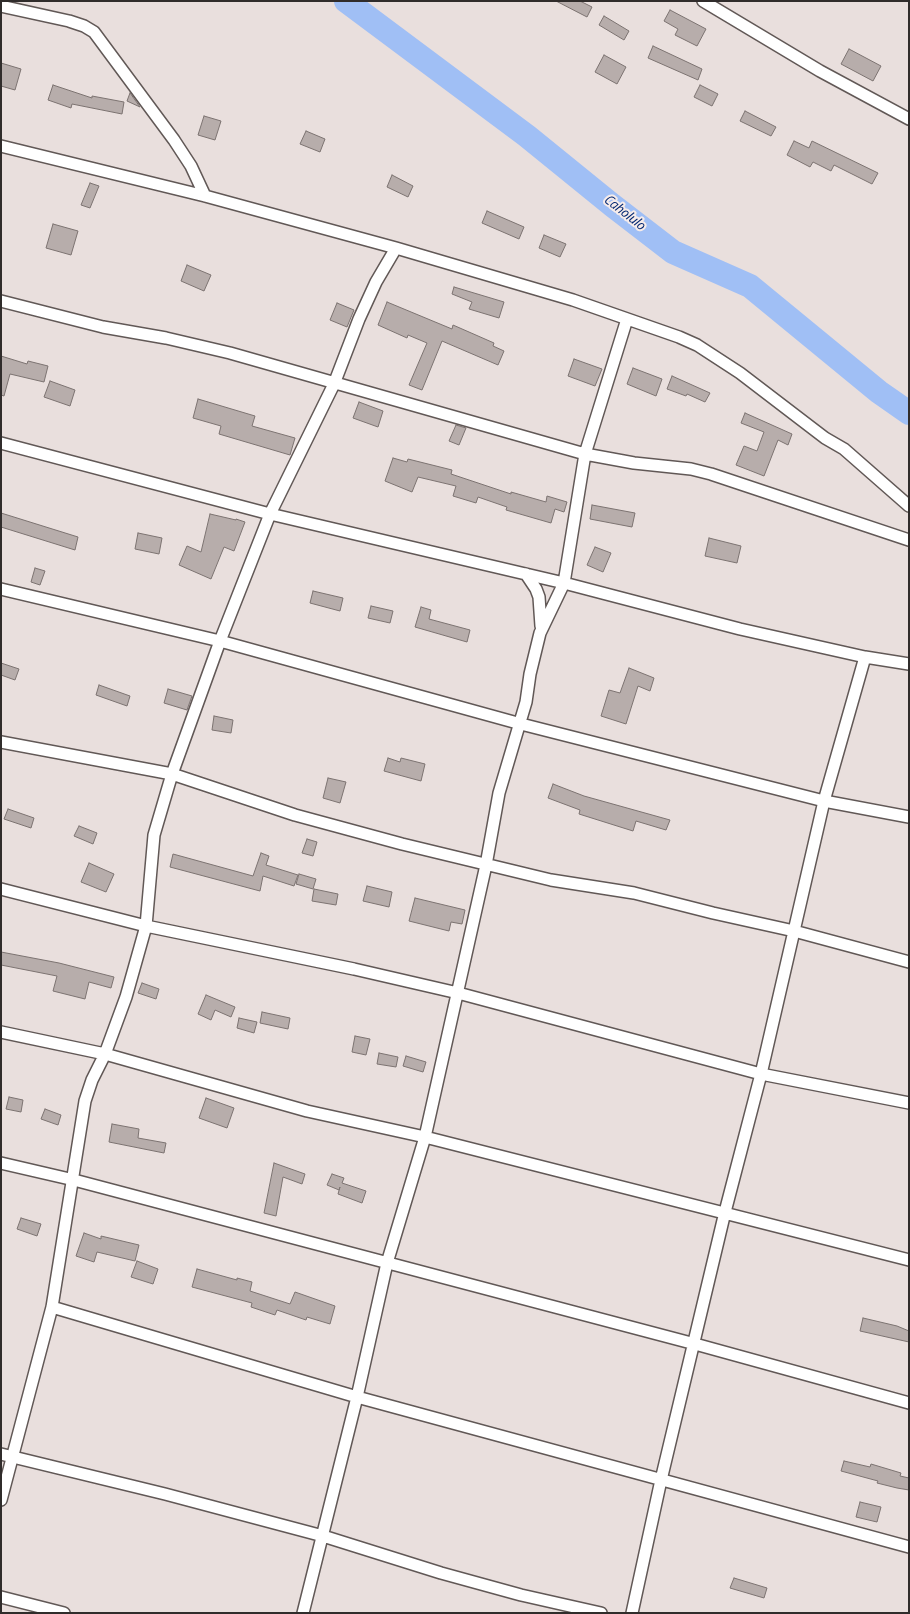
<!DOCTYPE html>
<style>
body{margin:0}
#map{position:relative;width:910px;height:1614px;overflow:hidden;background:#e9dfdd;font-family:"Titillium Web",sans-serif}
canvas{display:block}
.frame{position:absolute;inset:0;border:2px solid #302c2b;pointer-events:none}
</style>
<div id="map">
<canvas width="910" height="1614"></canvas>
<div class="frame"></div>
</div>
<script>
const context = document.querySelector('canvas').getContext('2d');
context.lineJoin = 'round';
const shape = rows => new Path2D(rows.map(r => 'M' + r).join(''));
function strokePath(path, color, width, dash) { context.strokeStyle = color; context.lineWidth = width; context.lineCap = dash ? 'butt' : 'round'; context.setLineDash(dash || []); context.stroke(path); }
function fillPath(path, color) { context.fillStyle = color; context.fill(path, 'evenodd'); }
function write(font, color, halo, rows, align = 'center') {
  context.font = font + ' "Titillium Web",sans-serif'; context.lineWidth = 4; context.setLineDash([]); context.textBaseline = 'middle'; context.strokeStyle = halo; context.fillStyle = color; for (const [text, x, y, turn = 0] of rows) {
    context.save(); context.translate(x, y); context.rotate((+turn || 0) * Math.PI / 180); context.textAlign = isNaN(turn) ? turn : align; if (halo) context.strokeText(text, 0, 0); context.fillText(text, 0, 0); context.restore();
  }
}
const river = shape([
 [346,1,527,136,612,205,673,252,750,286,879,392,909,413]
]);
const building = shape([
 [556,1,580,1,592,7,587,17,556,1],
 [670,10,706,29,697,46,675,35,678,29,664,21,670,10],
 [604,16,629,31,624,40,599,25,604,16],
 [653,46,702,69,698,80,648,58,653,46],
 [849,49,881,66,873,81,841,64,849,49],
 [604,55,626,67,617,84,595,72,604,55],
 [1,63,21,69,15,90,1,86,1,63],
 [53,85,92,98,92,96,124,102,122,114,72,104,71,108,48,100,53,85],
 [700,85,718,94,712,106,694,97,700,85],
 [130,93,140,107,127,101,130,93],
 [745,111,776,127,771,136,740,121,745,111],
 [204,116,221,121,215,140,198,135,204,116],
 [306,131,325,139,320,152,300,144,306,131],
 [794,141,809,148,812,141,878,173,872,184,834,165,831,171,813,162,810,167,787,155,794,141],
 [392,175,413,186,408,197,387,187,392,175],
 [90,183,99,186,90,208,81,205,90,183],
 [487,211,524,227,519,239,482,223,487,211],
 [53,224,78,231,71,255,46,248,53,224],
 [544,235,566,244,560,257,539,248,544,235],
 [187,265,211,275,204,291,181,281,187,265],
 [454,287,504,302,499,318,469,309,472,302,452,294,454,287],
 [387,302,452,329,453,325,494,343,493,346,504,351,498,365,442,341,422,390,409,385,427,343,408,335,407,338,378,325,387,302],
 [337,303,354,310,347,327,330,320,337,303],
 [1,356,27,364,28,361,48,366,44,382,10,374,4,396,1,395,1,356],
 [574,359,602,369,595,386,568,376,574,359],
 [633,368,662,379,656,396,627,384,633,368],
 [672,376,710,393,705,402,687,394,686,396,667,389,672,376],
 [50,381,75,390,70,406,44,397,50,381],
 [198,399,255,416,252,426,295,438,290,455,219,434,221,426,193,418,198,399],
 [359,402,383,411,378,427,353,418,359,402],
 [745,413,792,434,788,445,778,440,764,476,736,465,744,446,757,451,764,432,741,423,745,413],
 [456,425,466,428,459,445,449,441,456,425],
 [393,458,407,462,408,459,452,470,451,474,511,494,511,492,546,502,547,496,567,502,564,512,555,509,551,523,506,510,507,507,478,497,476,503,453,496,456,486,418,477,412,492,385,481,393,458],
 [592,505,635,513,632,527,590,519,592,505],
 [1,513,78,537,75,550,1,527,1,513],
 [210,514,236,520,236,519,245,522,234,551,224,547,211,579,179,565,187,546,201,552,210,514],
 [138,533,162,538,159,554,135,549,138,533],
 [709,538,741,546,737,563,705,556,709,538],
 [595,547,611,553,603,572,587,565,595,547],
 [35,568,45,571,40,585,31,582,35,568],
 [313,591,343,598,340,611,310,603,313,591],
 [371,606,393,611,390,623,368,618,371,606],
 [421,607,431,610,429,619,470,630,467,642,415,627,421,607],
 [1,663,19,669,15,680,1,675,1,663],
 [629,668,654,678,650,691,638,686,626,724,601,716,609,690,620,693,629,668],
 [99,685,130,696,127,706,96,695,99,685],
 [168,689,192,696,187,710,164,703,168,689],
 [214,716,233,720,231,733,212,730,214,716],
 [388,758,400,762,401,758,425,764,421,781,384,771,388,758],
 [328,778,346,782,340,803,323,798,328,778],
 [553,784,584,796,670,820,666,830,636,821,633,831,579,814,580,810,548,798,553,784],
 [8,809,34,818,31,828,4,819,8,809],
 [79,826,97,833,93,844,74,836,79,826],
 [307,839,317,842,313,856,302,853,307,839],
 [261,853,269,856,266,865,298,875,294,886,263,876,260,891,170,867,173,854,253,876,261,853],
 [89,863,114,874,106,892,81,882,89,863],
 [299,874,316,879,313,889,296,884,299,874],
 [367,886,392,892,389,907,363,901,367,886],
 [314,889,338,894,336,905,312,901,314,889],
 [415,898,465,910,462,924,451,922,449,931,409,921,415,898],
 [1,952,59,963,114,977,111,988,89,982,85,999,53,991,57,976,1,965,1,952],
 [142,983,159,989,156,999,138,993,142,983],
 [206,995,235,1007,231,1017,215,1010,211,1020,198,1014,206,995],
 [262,1012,290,1018,288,1029,260,1023,262,1012],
 [239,1018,257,1022,254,1033,237,1028,239,1018],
 [355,1036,370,1039,366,1055,352,1052,355,1036],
 [379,1053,398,1057,396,1067,377,1064,379,1053],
 [406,1056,426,1062,423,1072,403,1066,406,1056],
 [9,1097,23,1100,21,1112,6,1109,9,1097],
 [206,1098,234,1108,227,1128,199,1118,206,1098],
 [45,1109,61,1115,58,1125,41,1119,45,1109],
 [112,1124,139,1129,138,1138,166,1143,164,1153,109,1142,112,1124],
 [274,1163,305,1174,302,1184,283,1177,276,1216,264,1213,274,1163],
 [332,1174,344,1178,342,1183,366,1191,362,1203,338,1194,340,1187,339,1190,327,1185,332,1174],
 [21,1218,41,1224,37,1236,17,1229,21,1218],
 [84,1233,101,1239,101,1236,139,1245,135,1261,97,1252,94,1262,76,1256,84,1233],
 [137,1261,158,1269,153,1284,131,1277,137,1261],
 [197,1269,237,1280,237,1278,252,1282,250,1291,290,1304,295,1292,335,1306,330,1324,307,1317,306,1320,277,1310,275,1315,251,1307,252,1303,192,1287,197,1269],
 [863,1318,897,1326,909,1331,909,1342,860,1331,863,1318],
 [844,1461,870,1467,871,1464,901,1473,900,1476,909,1478,909,1490,897,1488,877,1483,878,1481,841,1471,844,1461],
 [860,1502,881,1507,877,1522,856,1517,860,1502],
 [734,1578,767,1588,764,1598,730,1588,734,1578]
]);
const street = shape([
 [703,1,820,71,909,119],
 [1,6,69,21,84,26,94,32,174,140,191,166,205,196],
 [1,146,205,196,396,248,573,300,679,337,697,345,740,373,825,438,844,449,909,506],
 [1,301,103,327,166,338,230,353,585,454,634,463,691,469,711,474,909,540],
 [1,443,270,514,564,583,740,629,865,657,909,664],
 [526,574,536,589,539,597,541,626],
 [1,589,220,641,521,724,824,801,909,817],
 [1,742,172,774,220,641,270,514,334,384,359,319,376,282,396,248],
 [1,889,146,926,354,969,458,993,761,1074,909,1103],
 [1,1032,105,1054,307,1111,425,1137,909,1260],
 [1,1163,74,1180,695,1344,909,1403],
 [52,1307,357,1397,909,1547],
 [1,1454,165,1494,323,1536,441,1573,521,1595,601,1613],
 [1,1500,52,1307,85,1101,92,1080,105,1054,126,997,146,926,154,835,172,774,295,815,402,844,551,880,634,893,713,913,794,931,909,962],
 [1,1597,64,1613],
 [303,1613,357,1397,387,1263,425,1137,486,865,499,793,526,702,530,674,540,633,564,583,585,454,627,319],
 [632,1613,661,1480,725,1212,761,1074,824,801,865,657]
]);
const waterNames = [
 ["Caholulo",624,213,38]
];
strokePath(river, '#a0bff5', 24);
fillPath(building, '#b7adab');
strokePath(building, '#7c7371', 1);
strokePath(street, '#615856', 14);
strokePath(street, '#fff', 11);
write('italic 14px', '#002570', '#f6ecea', waterNames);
</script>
